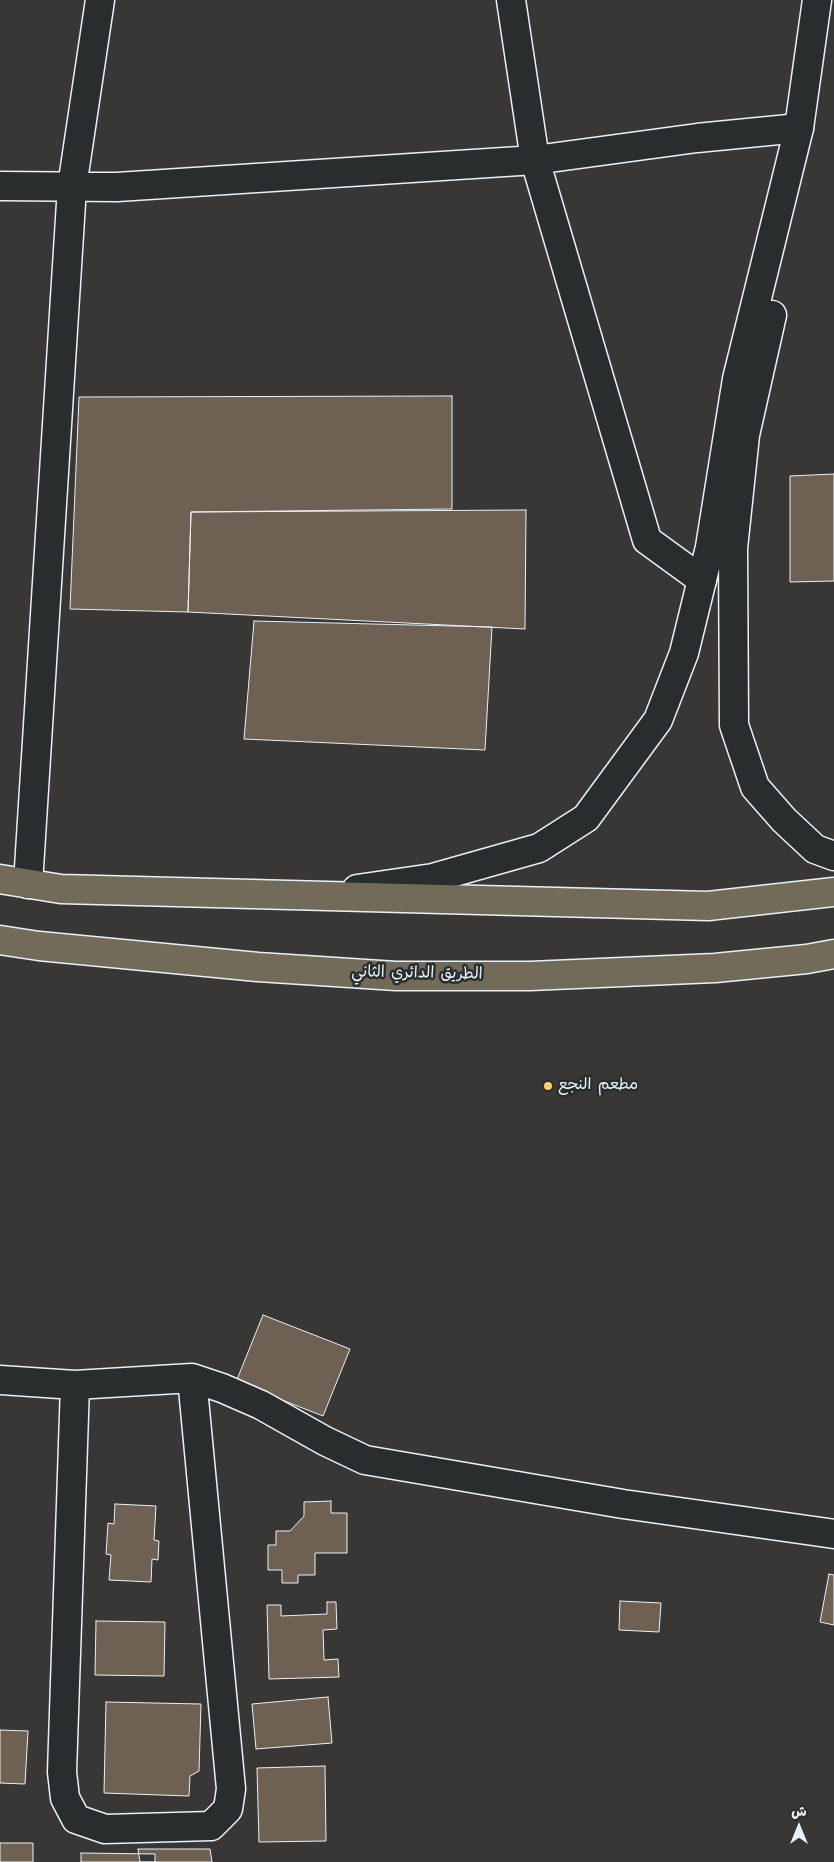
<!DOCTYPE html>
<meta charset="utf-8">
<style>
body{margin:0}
#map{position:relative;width:834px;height:1862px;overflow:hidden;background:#383736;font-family:"Architects Daughter","Playpen Sans Arabic",sans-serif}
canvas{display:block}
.north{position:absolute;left:774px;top:1802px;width:50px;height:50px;-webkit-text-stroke:4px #2a2d2e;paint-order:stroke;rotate:0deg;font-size:14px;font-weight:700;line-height:20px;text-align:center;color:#e8f1f8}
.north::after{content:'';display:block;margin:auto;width:18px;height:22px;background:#e8f1f8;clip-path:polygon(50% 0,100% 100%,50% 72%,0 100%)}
</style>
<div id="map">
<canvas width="834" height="1862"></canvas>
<div class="north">ش</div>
</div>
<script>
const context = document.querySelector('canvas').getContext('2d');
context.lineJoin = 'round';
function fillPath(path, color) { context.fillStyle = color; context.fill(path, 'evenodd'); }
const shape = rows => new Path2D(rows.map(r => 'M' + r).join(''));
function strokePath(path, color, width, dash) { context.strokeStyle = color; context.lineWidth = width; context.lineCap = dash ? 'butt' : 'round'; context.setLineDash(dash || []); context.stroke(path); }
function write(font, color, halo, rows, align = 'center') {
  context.font = font + ' "Architects Daughter","Playpen Sans Arabic",sans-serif'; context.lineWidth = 5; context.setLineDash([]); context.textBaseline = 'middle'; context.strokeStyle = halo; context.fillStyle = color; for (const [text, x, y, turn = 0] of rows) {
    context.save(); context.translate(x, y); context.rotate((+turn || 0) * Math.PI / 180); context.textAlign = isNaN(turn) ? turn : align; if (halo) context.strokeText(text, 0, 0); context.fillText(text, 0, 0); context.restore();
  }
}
const building = shape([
 [452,396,452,509,191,512,188,612,70,609,79,397,452,396],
 [834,474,834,581,790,582,790,476,834,474],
 [526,510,525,629,188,612,191,512,526,510],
 [254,621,492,627,485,750,244,739,254,621],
 [263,1315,350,1349,323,1416,236,1382,263,1315],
 [331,1501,331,1513,347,1513,347,1553,315,1553,315,1575,298,1575,298,1583,282,1583,282,1570,268,1570,268,1545,276,1545,276,1531,290,1531,304,1516,304,1502,331,1501],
 [115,1504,156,1506,154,1540,159,1541,158,1560,152,1559,151,1582,109,1580,111,1555,106,1554,108,1523,114,1524,115,1504],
 [829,1574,834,1575,834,1625,820,1622,829,1574],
 [620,1601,661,1603,659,1632,619,1630,620,1601],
 [327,1602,336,1602,337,1629,323,1630,324,1660,338,1659,339,1677,269,1679,267,1605,281,1605,281,1616,327,1614,327,1602],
 [96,1621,165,1622,164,1676,95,1675,96,1621],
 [328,1697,332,1743,256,1749,252,1704,328,1697],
 [106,1702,201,1704,199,1771,190,1776,189,1796,104,1793,106,1702],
 [0,1730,28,1731,25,1784,0,1783,0,1730],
 [325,1766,326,1841,259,1842,257,1768,325,1766],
 [0,1843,33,1843,33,1862,0,1862,0,1843],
 [138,1849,210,1849,212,1862,140,1862,138,1849],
 [81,1853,155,1854,155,1862,81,1862,81,1853]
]);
const street = shape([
 [511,0,535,160,647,540,702,580],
 [0,186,117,187,535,160,697,138,799,128],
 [28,884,72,187,100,0],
 [0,1380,75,1385,192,1378,222,1388,261,1405,325,1441,365,1460,623,1504,834,1534],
 [75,1385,62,1772,65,1798,76,1819,105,1829,211,1826,228,1809,231,1789,192,1378]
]);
const secondary = shape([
 [772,315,745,435,733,548,734,725,755,787,784,820,815,849,834,856],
 [357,889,433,878,539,848,586,818,658,720,684,653,710,547,737,379,799,128,817,0]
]);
const highway = shape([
 [0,879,61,889,708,906,834,892],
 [0,940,39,946,258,967,396,976,530,976,715,968,807,959,834,954]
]);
const markers = [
 [548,1086,5,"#ffd166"]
];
const streetNames = [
 ["الطريق الدائري الثاني",417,974,1]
];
const poiNames = [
 ["مطعم النجع",558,1086]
];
fillPath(building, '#6e6154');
strokePath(building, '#e8f1f8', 1);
strokePath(street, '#e8f1f8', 31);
strokePath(secondary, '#e8f1f8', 31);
strokePath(highway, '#e8f1f8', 31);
strokePath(street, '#2a2d2e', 28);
strokePath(secondary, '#2a2d2e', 28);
strokePath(highway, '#726b5a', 28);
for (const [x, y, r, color] of markers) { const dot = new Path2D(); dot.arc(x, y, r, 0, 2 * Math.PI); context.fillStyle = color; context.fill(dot); strokePath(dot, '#2a2d2e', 2); }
write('16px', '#e8f1f8', '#2a2d2e', streetNames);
write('16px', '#e8f1f8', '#2a2d2e', poiNames, 'left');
</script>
